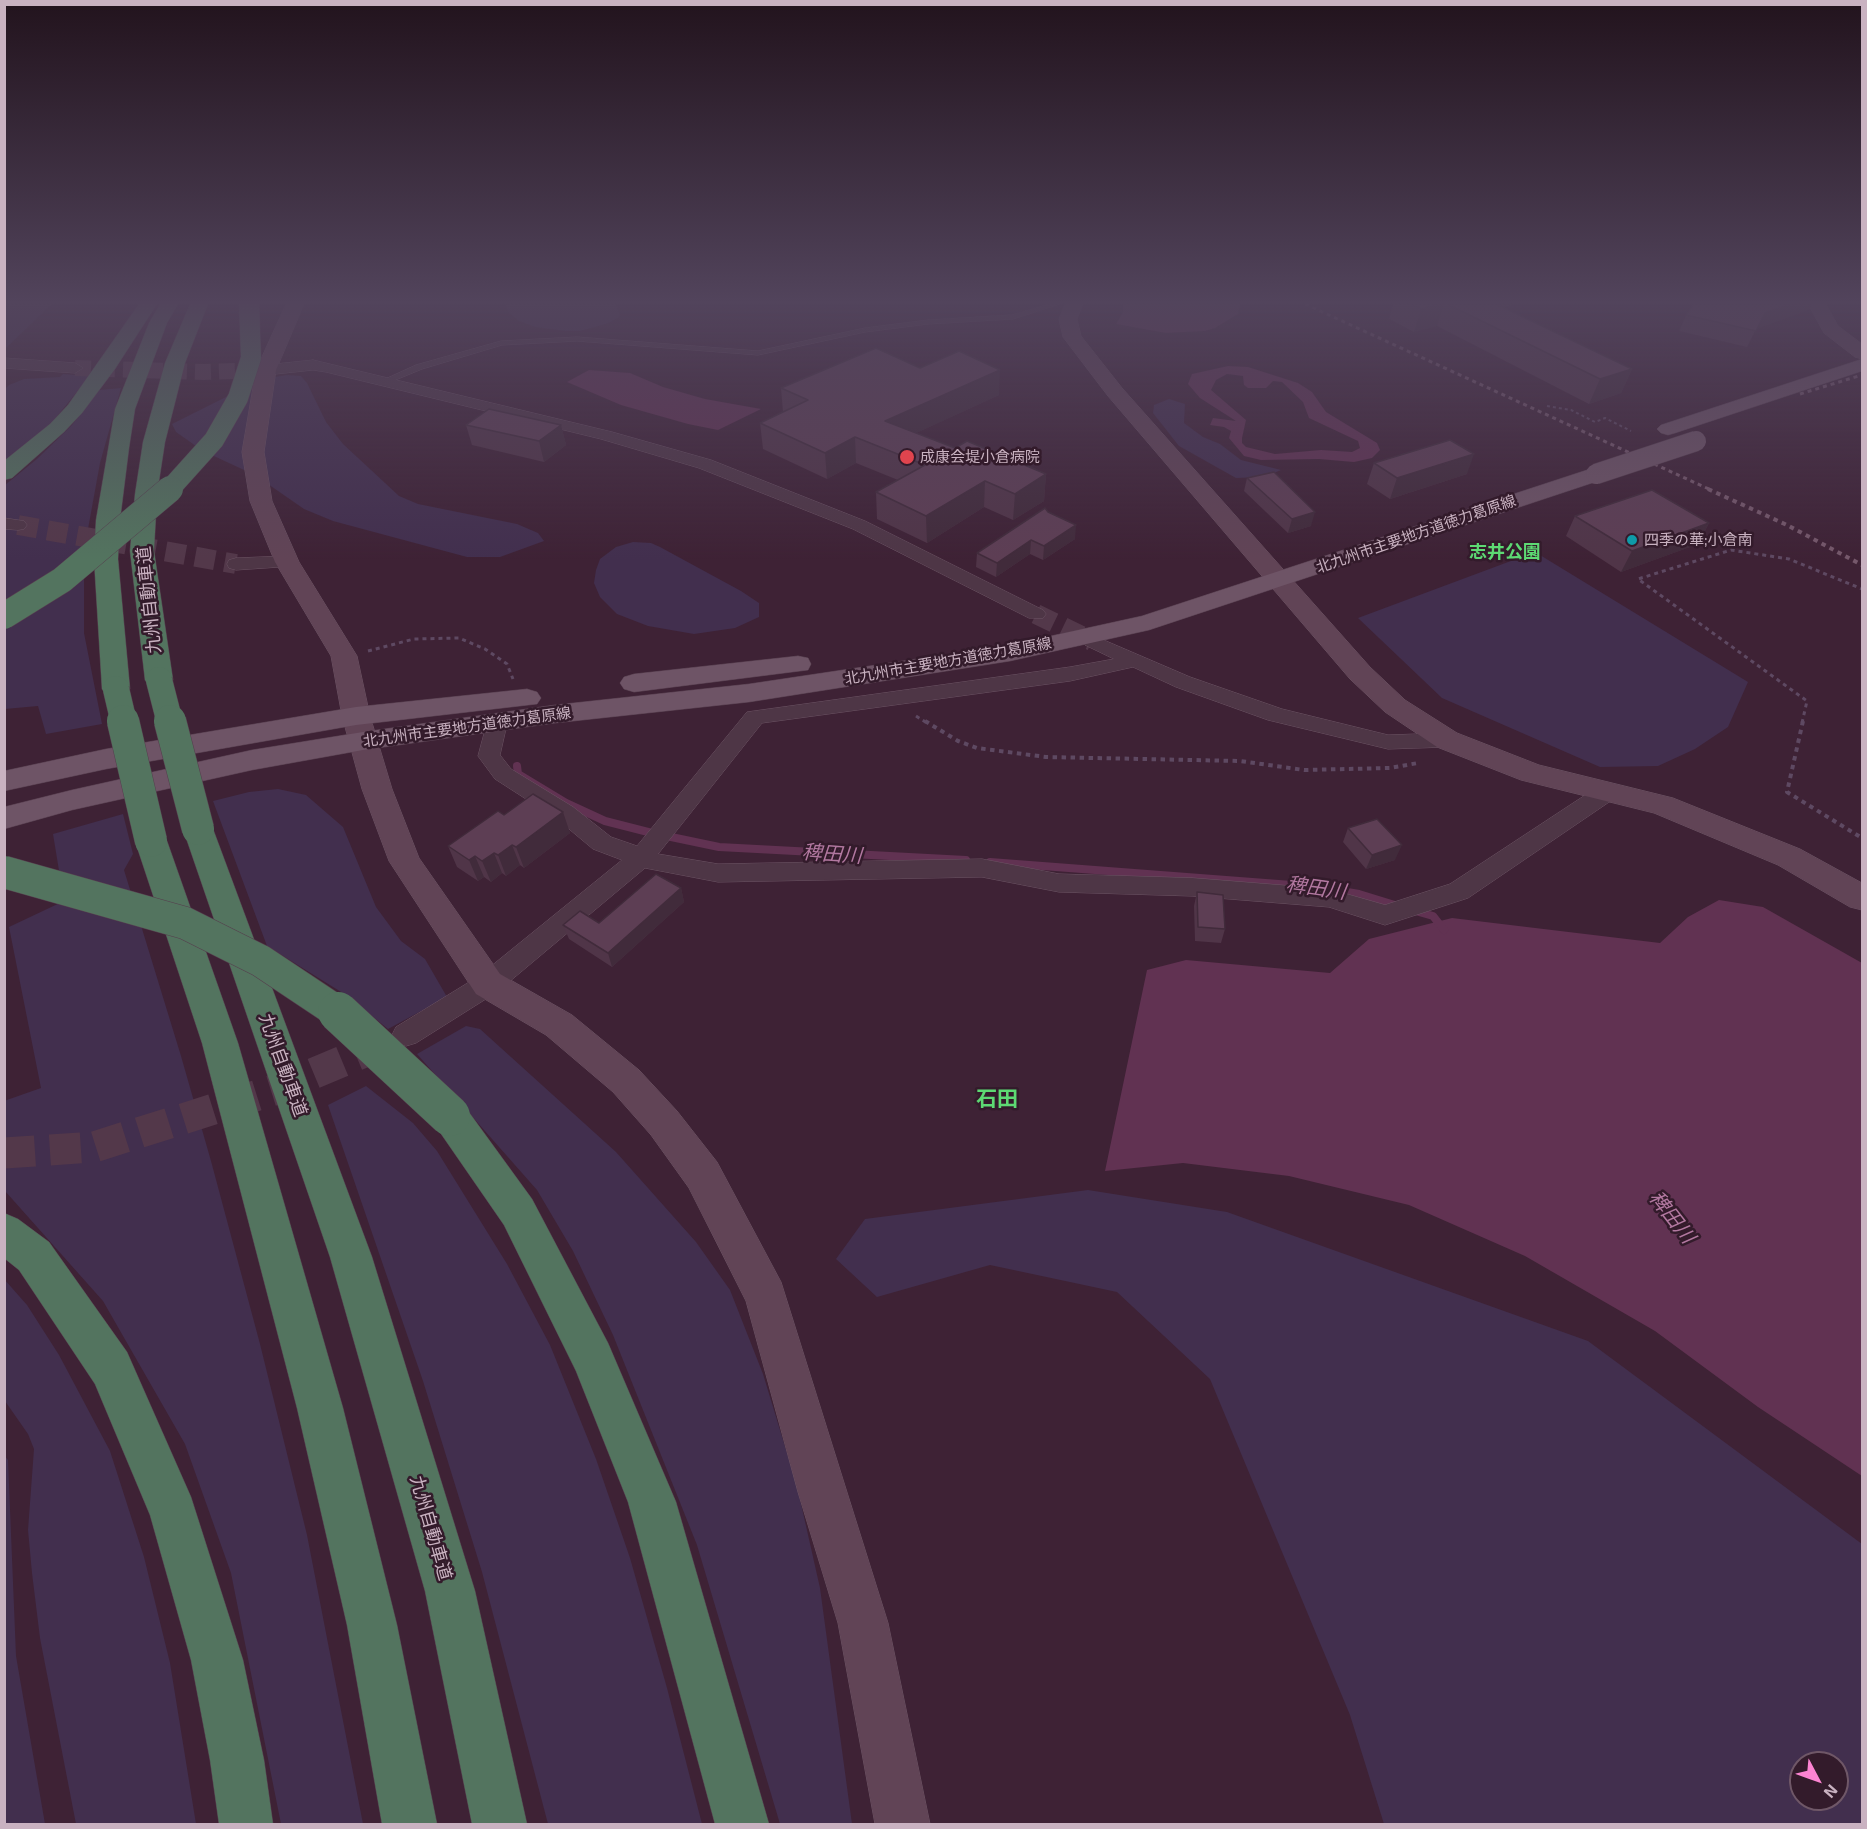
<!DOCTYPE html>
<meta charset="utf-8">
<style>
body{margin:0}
#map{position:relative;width:1867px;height:1829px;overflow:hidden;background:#3e2235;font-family:"Exo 2",sans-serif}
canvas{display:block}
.frame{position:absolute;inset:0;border:6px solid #c9b2c1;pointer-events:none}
.north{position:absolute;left:1789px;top:1751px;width:60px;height:60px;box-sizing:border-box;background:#331b2b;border:2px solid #6f5767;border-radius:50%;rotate:131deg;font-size:16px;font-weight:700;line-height:24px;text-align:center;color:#c9b2c1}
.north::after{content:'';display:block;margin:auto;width:21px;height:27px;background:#fc84d2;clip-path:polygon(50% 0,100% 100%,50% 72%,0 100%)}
</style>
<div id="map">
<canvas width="1867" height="1829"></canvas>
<div class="frame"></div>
<div class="north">N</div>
</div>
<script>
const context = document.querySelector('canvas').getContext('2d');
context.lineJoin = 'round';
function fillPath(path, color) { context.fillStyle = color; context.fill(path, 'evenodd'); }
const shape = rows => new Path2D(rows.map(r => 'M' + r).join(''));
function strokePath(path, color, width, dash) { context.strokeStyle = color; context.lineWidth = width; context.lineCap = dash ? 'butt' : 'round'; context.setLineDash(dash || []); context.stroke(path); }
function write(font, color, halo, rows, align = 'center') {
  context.font = font + ' "Exo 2","Noto Sans JP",sans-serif'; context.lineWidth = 5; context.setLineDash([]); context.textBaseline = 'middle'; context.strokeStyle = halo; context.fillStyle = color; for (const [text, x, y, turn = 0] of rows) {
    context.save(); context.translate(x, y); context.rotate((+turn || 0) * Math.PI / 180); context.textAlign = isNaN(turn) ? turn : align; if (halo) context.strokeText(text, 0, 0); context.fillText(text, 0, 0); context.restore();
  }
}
const green = shape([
 [5,304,52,304,5,349],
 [506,304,616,304,620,315,618,318,606,324,580,331,565,331,535,327,519,321,508,312],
 [63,374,90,376,44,432,5,468,4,390,9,385,24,379,60,377],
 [287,375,301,376,307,383,326,422,343,444,399,496,418,504,517,524,538,533,544,541,500,557,467,557,333,521,304,509,255,475,203,451,176,432,172,424,262,379],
 [121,388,100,463,84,551,84,633,102,724,46,734,38,706,5,709,5,485,37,459,72,425,99,390],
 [1169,399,1185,404,1184,423,1203,437,1220,444,1241,460,1281,470,1264,477,1236,478,1179,446,1153,413,1154,405],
 [633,542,651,543,660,547,741,591,759,603,759,617,735,628,694,634,648,626,617,614,600,597,594,583,596,570,600,559,616,547],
 [1535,552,1748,682,1728,727,1695,749,1658,766,1600,767,1442,698,1358,618],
 [278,789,306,795,343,827,376,907,401,941,425,959,447,997,388,1029,346,995,267,946,213,801,249,792],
 [123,814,133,854,124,870,181,1056,211,1161,260,1344,307,1535,363,1824,281,1824,231,1573,185,1444,103,1301,5,1191,4,1101,41,1088,9,927,64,901,53,834],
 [466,1026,480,1029,616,1152,696,1242,730,1290,763,1374,797,1486,820,1588,852,1824,780,1824,697,1545,613,1335,573,1251,537,1190,417,1054],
 [366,1086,413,1123,437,1151,507,1264,550,1345,596,1459,630,1558,667,1688,702,1824,548,1824,482,1572,423,1381,328,1105],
 [1088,1190,1227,1212,1588,1341,1862,1544,1862,1824,1384,1824,1350,1715,1210,1379,1117,1292,990,1265,877,1297,836,1259,865,1219],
 [1801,1763,1837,1763,1837,1799,1801,1799],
 [4,1279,27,1305,59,1355,110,1451,144,1557,170,1663,196,1824,76,1824,40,1638,32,1573,28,1530,34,1449,28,1434,5,1401],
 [4,1455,8,1460,16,1656,45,1824,5,1824]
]);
const water = shape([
 [1123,304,1240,304,1238,314,1215,328,1205,331,1166,333,1116,324,1123,312],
 [1228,366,1248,367,1298,383,1312,392,1326,412,1377,443,1380,450,1372,458,1354,462,1319,459,1261,460,1244,456,1229,438,1231,431,1224,427,1210,425,1213,418,1236,421,1200,398,1188,384,1192,374],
 [1227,374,1243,376,1244,385,1248,388,1266,388,1273,381,1282,382,1303,402,1309,418,1358,441,1360,448,1352,452,1321,450,1275,454,1246,447,1242,443,1242,438,1246,420,1211,390,1216,380],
 [589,370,630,373,663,387,705,399,761,409,718,430,688,424,621,405,567,382],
 [1719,900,1763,907,1862,963,1862,1476,1758,1407,1655,1331,1525,1256,1409,1205,1289,1176,1183,1163,1105,1171,1147,970,1186,960,1330,973,1369,939,1452,918,1660,943,1688,917]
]);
const stream = shape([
 [517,766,518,774,566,803,605,821,652,833,719,847,966,860],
 [990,862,1318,887,1359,894,1398,906],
 [1412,910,1433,916,1444,930]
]);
const streetTunnelFar2 = shape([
 [75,368,204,372,266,370]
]);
const streetTunnelFar1 = shape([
 [18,525,236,564],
 [1036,614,1092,641]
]);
const streetTunnel = shape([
 [4,1153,94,1147,274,1090,386,1043]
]);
const pathFar2 = shape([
 [1547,406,1571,410,1595,422,1605,418,1631,431]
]);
const pathFar1 = shape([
 [368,651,414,639,459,638,485,649,507,664,513,679],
 [916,716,927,723],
 [1802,723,1807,701,1638,579,1731,550,1789,559,1862,589]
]);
const path = shape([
 [925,721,958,741,977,748,1046,757,1240,761,1304,770,1390,768,1418,763],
 [1803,721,1787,792,1862,838]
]);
const lane = shape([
 [1049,304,1060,304,1013,319,928,324,865,332,758,355,577,341,502,345,422,369,388,383,381,381,416,365,501,341,577,337,758,351,865,328,928,320,1012,315,1049,304]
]);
const street = shape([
 [4,358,75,363,83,368,75,373,4,368,4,358],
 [313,360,612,432,711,460,865,521,1043,610,1046,614,1043,618,1029,618,853,529,699,468,601,439,326,372,313,370,266,375,258,370,266,365,313,360],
 [4,518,24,521,27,525,24,529,18,530,4,529,4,518],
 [287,556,294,558,296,562,294,566,236,570,229,568,227,564,229,560,236,558,287,556],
 [1092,635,1190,677,1282,709,1388,735,1447,733,1455,735,1458,740,1455,745,1447,747,1388,749,1268,720,1176,687,1133,667,1070,681,762,723,658,854,718,864,982,859,1059,874,1192,878,1329,889,1385,905,1450,884,1599,786,1607,784,1615,786,1619,792,1615,798,1468,898,1385,925,1329,907,1192,896,1059,892,982,877,718,882,645,868,497,992,416,1043,406,1046,396,1043,392,1035,396,1027,479,976,622,860,593,849,557,819,495,779,478,756,488,719,496,717,504,719,507,724,500,755,511,769,573,807,611,837,637,846,747,712,1070,667,1114,659,1085,645,1082,641,1085,637,1092,635]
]);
const secondary = shape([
 [286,304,304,304,276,370,264,452,272,501,299,562,357,656,370,716,392,789,419,858,500,974,572,1015,639,1070,677,1111,717,1162,781,1282,888,1623,930,1824,875,1824,838,1623,798,1492,746,1301,689,1188,651,1135,613,1092,546,1035,476,994,389,861,362,789,342,716,331,656,275,562,250,501,242,452,256,370,286,304],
 [1065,304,1083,304,1077,319,1081,336,1122,388,1370,667,1405,700,1457,733,1539,765,1673,798,1800,849,1862,883,1862,910,1850,907,1778,865,1654,813,1521,780,1437,747,1385,712,1350,679,1108,396,1063,337,1059,319,1065,304],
 [1808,304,1826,304,1838,326,1862,344,1862,359,1855,357,1824,333,1808,304]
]);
const primary = shape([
 [1862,359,1862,371,1675,433,1668,435,1661,433,1657,429,1661,425,1862,359],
 [1596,467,1604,469,1607,474,1604,479,1149,630,1010,661,749,702,555,723,363,750,252,770,72,810,4,829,4,807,72,790,252,750,363,732,555,705,749,684,1010,645,1142,616,1596,467],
 [798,656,808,658,811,664,808,670,634,692,624,689,620,683,624,677,634,674,798,656],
 [527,689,537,692,541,698,537,704,356,725,106,769,4,791,4,771,106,749,356,707,527,689]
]);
const highway = shape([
 [139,304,157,304,115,369,82,413,64,432,12,478,4,480,4,461,50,424,68,405,139,304],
 [160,304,178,304,167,323,135,409,129,448,120,520,118,559,130,689,126,695,116,698,106,695,102,689,94,559,96,520,115,409,149,323,160,304],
 [190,304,208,304,185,363,165,442,157,494,154,551,173,680,169,686,159,689,149,686,145,680,130,551,135,494,143,442,165,363,190,304],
 [198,818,209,821,213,829,372,1257,475,1591,527,1824,472,1824,425,1591,330,1257,183,829,187,821,198,818],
 [151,830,162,833,167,841,238,1043,343,1408,397,1625,437,1824,382,1824,347,1625,297,1408,202,1043,135,841,140,833,151,830],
 [450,1100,463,1104,532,1199,608,1343,676,1502,769,1824,715,1824,628,1502,576,1371,504,1225,437,1128,431,1116,437,1104,450,1100],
 [4,1213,18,1219,49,1242,127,1352,191,1497,243,1660,264,1760,273,1824,219,1824,210,1760,191,1660,150,1515,95,1384,19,1270,4,1258,4,1213]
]);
const railFar1 = shape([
 [1305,304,1711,490],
 [1800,394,1862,375]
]);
const rail = shape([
 [1708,489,1787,525,1862,565]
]);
const primaryBridge = shape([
 [1596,474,1696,441]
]);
const highwayBridgeFar3 = shape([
 [169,490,214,440,238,398,251,358,249,304]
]);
const highwayBridgeFar2 = shape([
 [4,616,62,580,170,489],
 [159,680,170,723],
 [116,689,124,723]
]);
const highwayBridgeFar1 = shape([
 [123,721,151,841],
 [170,721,198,829],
 [4,872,185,923,261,961,339,1013]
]);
const highwayBridge = shape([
 [338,1012,450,1116]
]);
const wall = shape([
 [1393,304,1515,304,1503,307,1632,369,1621,393,1589,404,1437,326,1414,332,1389,319],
 [1694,304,1812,304,1809,310,1756,329,1747,347,1679,331,1686,315],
 [920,368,999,395,916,433,955,448,1046,474,1044,501,1013,520,984,507,927,543,877,519,876,492,898,480,856,463,827,479,763,449,760,423,783,412,781,388],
 [466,425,561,425,566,445,544,462,472,445],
 [1374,463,1467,474,1390,499,1367,484],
 [1247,478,1311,526,1288,533,1244,491],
 [1048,512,1075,539,1043,560,1030,554,996,577,976,567,977,553],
 [1575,516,1709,523,1698,544,1621,572,1566,536],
 [563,812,570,833,524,868,520,865,506,876,502,873,491,882,484,877,478,881,457,867,448,846,504,815],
 [1348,828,1395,860,1366,869,1343,842],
 [681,888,684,902,612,967,569,939,563,925,599,923],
 [1197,892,1225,929,1221,943,1195,941,1194,906]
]);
const shadedWall = shape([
 [1440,304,1444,304,1437,326,1414,332,1421,309],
 [1472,304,1515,304,1472,316],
 [1791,304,1812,304,1809,310,1756,329,1765,313],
 [1632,369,1621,393,1589,404,1600,379],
 [1000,370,999,395,886,447,885,421],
 [561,425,566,445,544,462,539,441],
 [855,437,856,463,827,479,825,453],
 [1474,454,1467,474,1390,499,1397,478],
 [1046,474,1044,501,1013,520,1015,494],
 [985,481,984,507,927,543,926,516],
 [1315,512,1311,526,1288,533,1292,519],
 [1709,523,1698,544,1621,572,1632,551],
 [1076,525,1075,539,1043,560,1044,546],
 [1031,540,1030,554,996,577,997,563],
 [563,812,570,833,524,868,516,847],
 [512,845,520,865,506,876,498,855],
 [1402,845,1395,860,1366,869,1372,855],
 [494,853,502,873,491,882,482,861],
 [475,856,484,877,478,881,469,860],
 [681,888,684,902,612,967,608,953]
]);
const building = shape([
 [1411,304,1440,304,1421,309,1411,304],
 [1447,304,1496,304,1632,369,1600,379,1447,304],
 [1694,304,1791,304,1765,313,1756,331,1686,315,1694,304],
 [876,348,920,368,959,351,1000,370,885,421,955,448,967,441,1046,474,1015,494,985,481,926,516,876,492,925,465,855,437,825,453,760,423,808,400,781,388,876,348],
 [489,409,561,425,539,441,466,425,489,409],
 [1450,440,1474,454,1397,478,1374,463,1450,440],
 [1274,472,1315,512,1292,519,1247,478,1274,472],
 [1652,490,1709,523,1632,551,1575,516,1652,490],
 [1045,508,1048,512,1076,525,1044,546,1031,540,997,563,977,553,1045,508],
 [533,794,563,812,516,847,512,845,498,855,494,853,482,861,475,856,469,860,448,846,498,811,504,815,533,794],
 [1377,819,1402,845,1372,855,1348,828,1377,819],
 [656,874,681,888,608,953,563,925,580,911,599,923,656,874],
 [1197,892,1223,895,1225,929,1198,927,1197,892]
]);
const markers = [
 [907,457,8,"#e0444e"],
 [1632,540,6,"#0f9aa8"]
];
const farPoinames = [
 ["成康会堤小倉病院",920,457],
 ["四季の華;小倉南",1644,540]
];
const farStreetnames = [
 ["北九州市主要地方道徳力葛原線",1416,534,-19],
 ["北九州市主要地方道徳力葛原線",948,661,-10],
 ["北九州市主要地方道徳力葛原線",467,727,-8]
];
const farQuarternames = [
 ["志井公園",1505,552]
];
const streetNames = [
 ["九州自動車道",149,600,-96],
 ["九州自動車道",283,1065,70],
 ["九州自動車道",431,1528,74]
];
const waterNames = [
 ["稗田川",832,854,4],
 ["稗田川",1316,888,8],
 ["稗田川",1672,1217,52]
];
const quarterNames = [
 ["石田",997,1099]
];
fillPath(green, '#422f4e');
fillPath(water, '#613252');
strokePath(stream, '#613252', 8);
strokePath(streetTunnelFar2, '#53384a', 16, [16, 8]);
strokePath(streetTunnelFar1, '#53384a', 20, [20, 10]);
strokePath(streetTunnel, '#53384a', 31, [31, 15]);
strokePath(lane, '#6c5464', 1);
strokePath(street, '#6c5464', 1);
strokePath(secondary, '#6c5464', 1);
strokePath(primary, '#573f4f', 1);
strokePath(highway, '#563e4e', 1);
strokePath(pathFar2, '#5e4962', 2, [3, 3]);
strokePath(pathFar1, '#5e4962', 3, [4, 4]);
strokePath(path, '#5e4962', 4, [4.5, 4.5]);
fillPath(lane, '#4e3646');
fillPath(street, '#4e3646');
fillPath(secondary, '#614456');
fillPath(primary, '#6e5466');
fillPath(highway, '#53745f');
strokePath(railFar1, '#75586b', 3, [4, 4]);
strokePath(rail, '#75586b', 4, [4.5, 4.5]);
strokePath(primaryBridge, '#573f4f', 21, []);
strokePath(highwayBridgeFar3, '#563e4e', 21, []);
strokePath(highwayBridgeFar2, '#563e4e', 27, []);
strokePath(highwayBridgeFar1, '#563e4e', 33, []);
strokePath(highwayBridge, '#563e4e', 41, []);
strokePath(primaryBridge, '#6e5466', 20);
strokePath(highwayBridgeFar3, '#53745f', 20);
strokePath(highwayBridgeFar2, '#53745f', 26);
strokePath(highwayBridgeFar1, '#53745f', 32);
strokePath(highwayBridge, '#53745f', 40);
fillPath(wall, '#503548');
fillPath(shadedWall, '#412b3b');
fillPath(building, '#5d3e54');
strokePath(building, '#412b3b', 1.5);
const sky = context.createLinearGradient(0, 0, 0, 560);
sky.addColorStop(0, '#22131d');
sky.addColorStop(0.54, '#52445c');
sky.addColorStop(1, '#52445c00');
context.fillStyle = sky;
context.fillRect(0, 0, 1867, 560);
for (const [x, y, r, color] of markers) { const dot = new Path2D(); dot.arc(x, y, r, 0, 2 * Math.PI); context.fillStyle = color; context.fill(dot); strokePath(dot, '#331b2b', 2); }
write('15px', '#c9b2c1', '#331b2b', farPoinames, 'left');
write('15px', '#c9b2c1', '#331b2b', farStreetnames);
write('bold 18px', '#5dd973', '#331b2b', farQuarternames);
write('18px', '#c9b2c1', '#331b2b', streetNames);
write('italic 20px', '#b278a0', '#331b2b', waterNames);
write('bold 21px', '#5dd973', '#331b2b', quarterNames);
</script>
